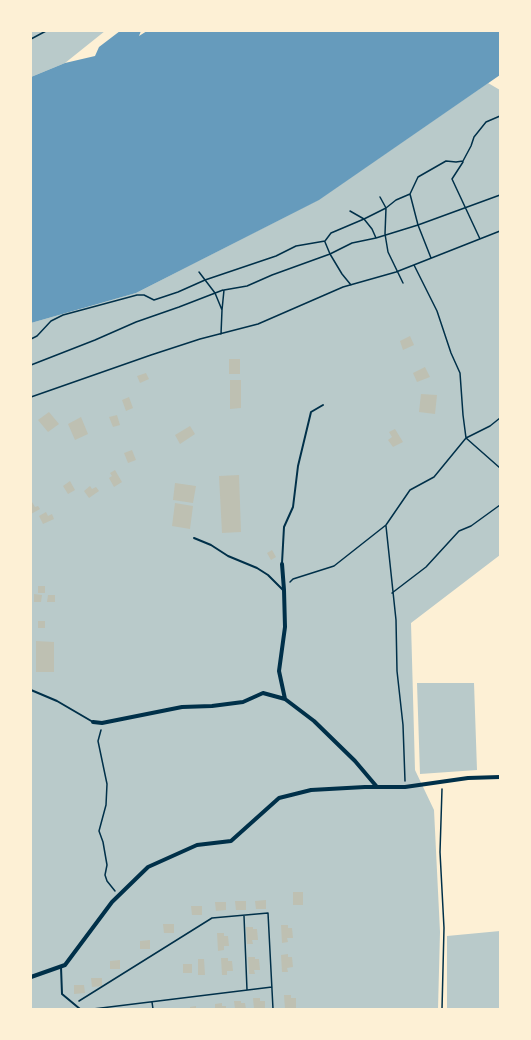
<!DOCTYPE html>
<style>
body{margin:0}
#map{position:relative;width:531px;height:1040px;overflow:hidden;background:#fdf0d5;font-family:Barlow,sans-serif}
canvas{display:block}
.frame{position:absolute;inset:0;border:32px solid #fdf0d5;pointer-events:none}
</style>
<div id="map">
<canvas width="531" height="1040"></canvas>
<div class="frame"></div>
</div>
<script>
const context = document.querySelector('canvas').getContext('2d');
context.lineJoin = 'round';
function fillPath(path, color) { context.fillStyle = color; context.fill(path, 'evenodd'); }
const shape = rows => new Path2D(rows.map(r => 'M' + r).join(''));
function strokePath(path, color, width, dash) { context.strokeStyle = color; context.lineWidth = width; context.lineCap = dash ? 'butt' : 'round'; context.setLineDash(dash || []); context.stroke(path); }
const green = shape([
 [31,31,105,31,65,63,31,77],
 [488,83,500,90,500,555,411,623,415,770,434,810,440,932,438,1009,31,1009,31,323,136,293,318,200],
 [417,683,474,683,477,770,420,774],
 [500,931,500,1009,447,1009,447,936]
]);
const water = shape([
 [120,31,141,31,139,36,147,31,500,31,500,75,319,200,136,293,31,323,31,77,65,63,95,56,99,47]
]);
const building = shape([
 [410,336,414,345,403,350,400,341],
 [229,359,240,359,240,374,229,374],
 [425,367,430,377,417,382,413,373],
 [146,373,149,379,140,383,137,376],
 [230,380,241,380,241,408,230,409],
 [421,394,437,395,435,414,419,412],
 [129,397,133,408,126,411,122,400],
 [49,412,59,424,48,432,38,420],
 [117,415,120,425,113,427,109,417],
 [81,417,88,434,75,440,68,424],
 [190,426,195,434,180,444,175,435],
 [395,429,403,442,393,447,388,440,392,437,389,432],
 [132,450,136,460,128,463,124,453],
 [115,470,122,482,114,487,109,478,112,476,110,473],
 [239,475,241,532,222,533,219,476],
 [70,481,75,490,68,494,63,486],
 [175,483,196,486,193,503,173,500],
 [90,486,92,489,96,487,99,491,89,498,84,491],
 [31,502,32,502,35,507,38,506,40,509,31,514],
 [175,503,193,506,190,529,172,526],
 [46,512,48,516,52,514,54,519,43,524,39,516],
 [272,550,276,557,271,560,267,553],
 [38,586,45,586,45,593,38,593],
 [34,594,42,595,41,602,34,602],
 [48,595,55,595,55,602,47,602],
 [38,621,45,621,45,628,38,628],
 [36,641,54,642,54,672,36,672],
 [293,892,303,892,303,905,293,905],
 [266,900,266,909,256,909,255,901],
 [235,901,246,901,246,910,236,910],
 [215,902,226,902,226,910,216,911],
 [191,906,202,906,202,915,192,915],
 [163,924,174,924,174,933,164,933],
 [281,925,288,925,288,928,292,928,293,938,287,938,288,942,282,943],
 [246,927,253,927,253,929,257,929,258,940,252,940,253,944,247,944],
 [217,933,224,933,224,936,228,936,229,946,224,946,224,950,218,951],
 [150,940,150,949,140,949,140,941],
 [288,954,288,957,292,957,293,967,287,968,288,972,282,972,281,955],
 [248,957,255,957,255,959,259,959,260,970,254,970,255,974,249,974],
 [221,958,228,958,228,961,232,961,233,971,227,971,227,975,222,975],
 [198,959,204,959,205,975,198,975],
 [120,960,120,969,110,969,110,961],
 [183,964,192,964,192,973,183,973],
 [91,978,102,978,102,986,92,987],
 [74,985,84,985,85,993,74,994],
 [284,995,291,995,291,998,296,998,296,1008,285,1009],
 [253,998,260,998,260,1001,265,1001,265,1009,254,1009],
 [234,1001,241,1001,241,1003,245,1003,246,1009,235,1009],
 [222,1003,222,1006,226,1006,226,1009,215,1009,215,1004],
 [196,1006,196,1009,190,1009,190,1007]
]);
const path = shape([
 [31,39,46,31],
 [463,162,452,179,480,239],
 [410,194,418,225,431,258],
 [380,197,386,208,385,234,388,252,403,283],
 [350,211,364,219,372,229,376,238],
 [325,242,330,254,342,274,351,285],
 [199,272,215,293,222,310,221,334],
 [222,310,224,290,247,286,272,275,330,254,352,243,376,238,418,225,500,195],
 [31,339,37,336,51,321,63,315,137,295,144,295,154,300,178,292,205,280,276,256,296,246,325,241,331,233,364,219,386,208,396,200,410,194,418,177,446,161,456,162,463,161,471,146,474,137,486,122,500,116],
 [31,365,95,340,136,322,179,307,223,290],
 [31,397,151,355,200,339,258,324,343,287,396,272,500,231],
 [500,418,490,426,466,438,500,468],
 [386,526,396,620,397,671,403,725,405,781],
 [290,582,293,579,334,566,386,525,410,490,434,477,466,438,463,415,460,373,451,353,437,311,414,265],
 [392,593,426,567,459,531,471,526,500,505],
 [101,730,98,741,107,784,106,805,99,831,103,842,107,865,105,875,107,881,115,891],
 [442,789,440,852,444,928,442,1009],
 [244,916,247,990],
 [79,1001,212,918,268,913,273,1009],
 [152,1002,153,1009],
 [93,1009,272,987]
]);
const service = shape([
 [194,538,211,545,228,556,257,568,268,575,283,590],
 [282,563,284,527,293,507,298,466,311,412,323,405],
 [31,690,57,701,93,722],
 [61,967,62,994,80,1009]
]);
const minor = shape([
 [282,564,284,590,285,627,279,671,285,699],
 [93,722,102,723,182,707,212,706,243,702,263,693,285,699,314,721,355,761,377,787],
 [31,977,65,965,112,902,148,867,197,845,231,841,279,798,311,790,365,787,405,787,468,778,500,777]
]);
fillPath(green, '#b9caca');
fillPath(water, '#669bbc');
fillPath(building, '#bec0b2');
strokePath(path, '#003049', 1.5);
strokePath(service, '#003049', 2);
strokePath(minor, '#003049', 4);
</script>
